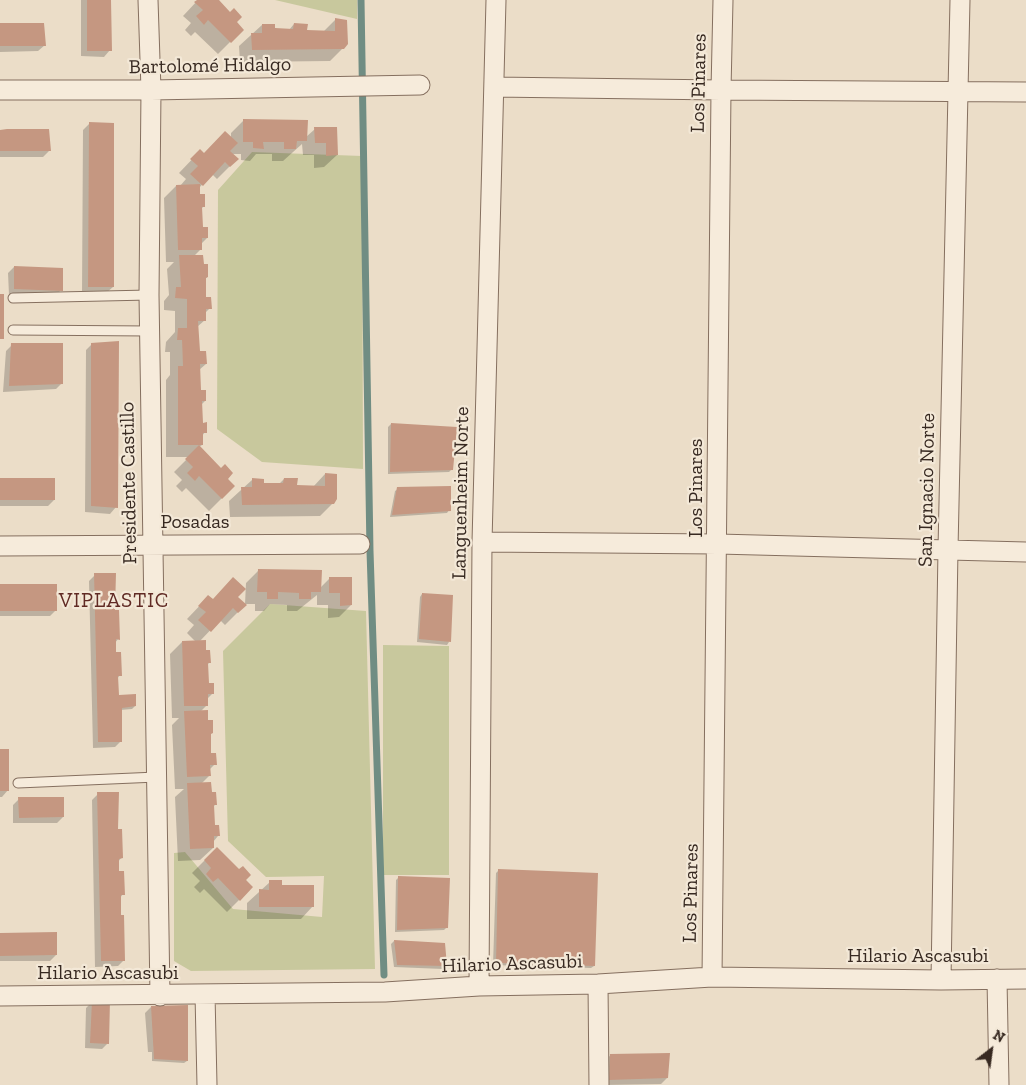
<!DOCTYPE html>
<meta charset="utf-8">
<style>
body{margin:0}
#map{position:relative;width:1026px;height:1085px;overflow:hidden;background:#ebddc8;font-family:"Zilla Slab",serif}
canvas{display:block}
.north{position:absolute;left:966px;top:1025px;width:50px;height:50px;-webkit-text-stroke:4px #f3e8d7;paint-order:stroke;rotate:30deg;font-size:14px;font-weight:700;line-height:20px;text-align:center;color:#372921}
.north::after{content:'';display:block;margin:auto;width:18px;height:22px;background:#372921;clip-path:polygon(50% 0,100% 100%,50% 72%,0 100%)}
</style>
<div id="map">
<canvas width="1026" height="1085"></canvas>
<div class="north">N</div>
</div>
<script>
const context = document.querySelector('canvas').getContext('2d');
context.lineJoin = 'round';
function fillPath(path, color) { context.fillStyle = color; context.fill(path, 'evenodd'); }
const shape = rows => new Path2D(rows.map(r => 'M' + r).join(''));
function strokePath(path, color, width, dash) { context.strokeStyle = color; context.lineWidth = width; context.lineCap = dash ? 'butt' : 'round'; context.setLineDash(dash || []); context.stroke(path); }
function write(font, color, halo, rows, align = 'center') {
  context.font = font + ' "Zilla Slab",serif'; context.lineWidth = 4.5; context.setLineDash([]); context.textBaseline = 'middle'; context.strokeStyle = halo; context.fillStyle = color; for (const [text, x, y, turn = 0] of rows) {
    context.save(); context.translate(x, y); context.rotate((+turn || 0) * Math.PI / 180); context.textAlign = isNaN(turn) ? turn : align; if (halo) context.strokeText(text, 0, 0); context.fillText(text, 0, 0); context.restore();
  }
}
const green = shape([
 [275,0,357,0,357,19],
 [252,152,362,156,363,469,262,462,217,429,218,190],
 [270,604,366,611,375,969,191,971,174,961,174,853,185,852,233,909,322,917,324,876,266,877,228,841,223,651],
 [383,645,449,646,449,875,383,875]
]);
const shadow = shape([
 [81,0,110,0,110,50,104,57,81,56],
 [198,0,217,0,242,30,218,54,195,32,191,36,185,30,191,23,183,16],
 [335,20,343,48,330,61,240,62,239,46,262,25,273,30,289,30,294,24,306,31,323,32],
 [0,24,45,45,38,51,0,52],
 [244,120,306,137,315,129,337,155,324,167,314,168,314,155,303,155,302,144,283,161,272,161,272,154,256,154,250,161,241,160,241,154,231,154,237,159,217,179,212,174,199,188,199,195,204,206,201,209,202,228,207,238,201,244,201,249,194,256,207,277,205,279,205,299,210,308,204,314,205,320,197,327,198,353,206,364,199,370,200,391,205,401,201,405,201,424,205,432,202,436,202,445,199,447,234,486,209,511,186,488,182,492,176,486,182,480,174,472,189,457,166,457,166,380,170,375,170,352,165,352,166,342,175,332,175,311,164,310,164,301,169,295,167,269,174,262,166,262,164,198,176,186,180,186,186,179,179,173,200,151,204,155,231,138,231,133],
 [89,124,113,287,106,293,82,293,83,130],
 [0,131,49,151,43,157,0,157],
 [14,267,61,290,55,296,9,295,8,273],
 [92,344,116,507,110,514,85,512,86,350],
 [12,345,62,383,56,389,3,392,6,351],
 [391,424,452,469,449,472,388,474,388,427],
 [325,474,333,503,320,516,230,517,229,501,252,480,263,485,278,485,284,479,295,486,313,487],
 [0,480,54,500,48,506,0,506],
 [398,489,449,510,447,513,390,517,395,491],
 [258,571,320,588,329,579,351,605,339,617,328,618,328,605,317,605,317,595,297,611,287,611,287,605,270,604,264,611,255,611,255,604,245,604,246,583],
 [95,575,114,611,118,639,115,643,115,653,120,675,117,679,117,697,135,706,132,709,120,710,121,741,115,747,93,748,89,581],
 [0,585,56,610,50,616,0,616],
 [422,594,449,642,447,645,417,642,420,597],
 [208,597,212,600,236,597,245,605,225,625,220,620,200,641,210,662,207,665,208,684,213,693,207,699,207,705,200,712,210,735,210,755,215,764,209,770,209,776,201,784,210,793,215,805,213,807,213,826,218,836,213,842,213,848,200,860,178,861,175,797,184,789,175,789,172,725,179,718,172,718,170,654,182,642,196,642,187,633,194,625,187,619],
 [0,750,8,790,2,797,0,797],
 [98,794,117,830,121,858,118,862,118,872,123,894,120,898,124,960,118,966,95,967,92,800],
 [19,799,63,817,57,823,13,823,13,805],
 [217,848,252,887,227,912,204,889,200,893,194,887,200,881,192,873],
 [499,870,594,966,591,968,493,965,496,873],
 [399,877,447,927,444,930,395,932,396,880],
 [270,882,280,886,313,906,301,919,247,919,247,903],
 [0,934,56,955,50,961,0,961],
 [394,941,444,944,446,966,443,969,394,967,391,944],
 [93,1001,108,1043,102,1049,85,1048,86,1008],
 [151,1007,187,1061,184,1063,152,1061,152,1052,148,1052,145,1013],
 [611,1055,667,1078,661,1084,604,1085,604,1061]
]);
const stream = shape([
 [361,0,370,551,384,975]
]);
const building = shape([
 [87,0,111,0,112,51,87,51],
 [197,0,219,0,230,12,234,8,242,17,237,22,244,30,231,43,208,20,204,25,196,16,203,10,194,2],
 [335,18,347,20,348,44,344,49,252,50,251,33,262,33,262,24,275,24,275,28,293,29,294,23,308,24,307,30,335,31],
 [0,23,44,23,46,46,0,46],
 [243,119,308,120,307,141,297,141,296,149,284,149,284,142,263,142,264,149,253,148,253,142,243,142],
 [89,122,114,123,114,287,88,287],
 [314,127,337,127,338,155,326,156,326,143,315,143],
 [7,129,49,129,51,151,0,151,0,130],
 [225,131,238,143,230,151,239,159,230,167,225,162,203,186,190,174,198,166,190,159,200,149,204,153],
 [200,184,200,194,205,194,205,207,202,207,203,227,208,227,208,238,202,238,202,250,178,250,176,185],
 [179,255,203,255,204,264,208,264,208,277,206,278,206,297,211,297,212,309,206,309,206,321,198,321,200,351,206,351,207,364,200,364,201,390,206,390,206,401,202,401,203,423,207,422,207,433,203,433,203,445,178,445,178,366,183,366,182,340,177,340,178,328,187,328,187,299,175,298,176,287,181,287],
 [14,266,63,268,63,291,14,289],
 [0,294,4,294,4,339,0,339],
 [119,341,118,508,91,506,91,343],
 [11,343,63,343,63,384,9,386],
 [391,423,457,427,453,470,390,472],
 [199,445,221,468,225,464,233,473,228,479,235,486,222,499,199,476,195,481,187,473,193,467,185,459],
 [325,473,337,474,337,499,334,504,242,505,241,487,252,487,252,478,264,479,264,483,283,483,284,478,298,478,297,485,325,486],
 [0,478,55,478,55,500,0,500],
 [451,486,451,511,392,515,397,487],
 [258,569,322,570,321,592,311,592,311,599,299,599,299,593,278,592,278,599,267,599,267,592,257,592],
 [94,573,116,573,115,610,119,610,120,640,116,639,116,652,121,652,122,676,118,676,119,695,136,694,136,706,122,708,122,742,98,742],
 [233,577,246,589,238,597,247,605,238,613,233,608,211,632,198,620,206,612,198,606,208,595,213,599],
 [329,577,352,577,352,605,340,606,340,593,329,593],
 [0,584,57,584,57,611,0,611],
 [422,593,453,595,451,642,419,639],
 [206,640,206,650,210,650,211,663,208,663,209,683,214,683,214,694,208,694,208,706,184,706,182,641],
 [208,710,208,720,213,720,213,733,211,734,211,753,216,753,217,765,210,765,211,776,187,777,184,711],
 [0,749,9,749,9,791,0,791],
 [211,782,212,792,216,792,217,805,214,805,215,825,219,825,220,836,214,836,214,848,190,849,187,783],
 [97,792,119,792,118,829,122,829,123,858,119,859,119,871,124,871,125,895,121,895,121,915,124,915,125,961,101,961],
 [18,797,64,797,64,817,19,818],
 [217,847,239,869,243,866,251,875,246,880,253,887,240,901,218,878,213,882,206,874,211,868,204,860],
 [498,869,598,873,595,966,496,963],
 [398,876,450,878,448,928,397,930],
 [269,880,282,880,282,885,314,885,314,907,259,907,259,889,269,890],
 [57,932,57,955,0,956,0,933],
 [394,940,445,943,447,966,397,965],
 [92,1000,110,1000,109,1044,90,1043],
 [188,1005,188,1061,154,1059,151,1006],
 [670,1053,668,1078,609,1080,610,1054]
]);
const service = shape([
 [13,298,149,295],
 [13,330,149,331],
 [18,783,157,777]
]);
const minor = shape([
 [148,0,151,90,149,295,160,996],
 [494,87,721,90,1026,92],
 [0,90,151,90,420,85],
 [482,542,718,544,1026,552],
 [0,546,360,544],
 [712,977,721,90,723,0],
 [997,979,999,1085],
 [941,980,948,549,960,0],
 [598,984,599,1085],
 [479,986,482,542,496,0],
 [205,994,207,1085],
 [0,996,385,992,479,986,598,984,712,977,941,980,1026,979]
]);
const streetNames = [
 ["Bartolomé Hidalgo",210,66,-1],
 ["Los Pinares",699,83,-89],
 ["Presidente Castillo",129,483,-91],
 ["Los Pinares",696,488,-90],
 ["San Ignacio Norte",927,490,-89],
 ["Languenheim Norte",461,493,-89],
 ["Posadas",195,522],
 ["Los Pinares",691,893,-89],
 ["Hilario Ascasubi",918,956],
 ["Hilario Ascasubi",512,964,-2],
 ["Hilario Ascasubi",108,973]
];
const neighbourhoodNames = [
 ["VIPLASTIC",114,601]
];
fillPath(green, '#c8c89d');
fillPath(shadow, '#0003');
strokePath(stream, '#708d83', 7);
fillPath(building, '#c59781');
strokePath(service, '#856f5f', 11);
strokePath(minor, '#856f5f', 21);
strokePath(service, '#f6ebdb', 9);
strokePath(minor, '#f6ebdb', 19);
write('20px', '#372921', '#f3e8d7', streetNames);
context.letterSpacing = '1px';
write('21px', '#602a24', '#f3e8d7', neighbourhoodNames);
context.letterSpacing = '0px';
</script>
